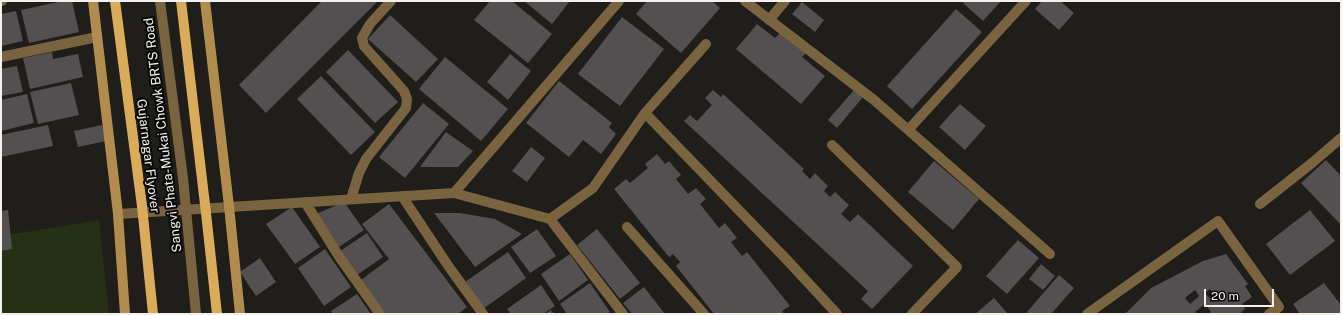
<!DOCTYPE html>
<style>
body{margin:0}
#map{position:relative;width:1342px;height:315px;overflow:hidden;background:#1f1e1a;font-family:"Public Sans",sans-serif}
canvas{display:block}
.frame{position:absolute;inset:0;border:2px solid #f2f1ee;pointer-events:none}
.scale{position:absolute;left:1204px;top:289px;width:70px;height:18px;box-sizing:border-box;border:2px solid #f2f1ee;border-top:0;padding-left:5px;font-size:12px;line-height:14px;white-space:nowrap;color:#f2f1ee;-webkit-text-stroke:3px #080807;paint-order:stroke}
</style>
<div id="map">
<canvas width="1342" height="315"></canvas>
<div class="frame"></div>
<div class="scale">20 m</div>
</div>
<script>
const context = document.querySelector('canvas').getContext('2d');
context.lineJoin = 'round';
function fillPath(path, color) { context.fillStyle = color; context.fill(path, 'evenodd'); }
const shape = rows => new Path2D(rows.map(r => 'M' + r).join(''));
function strokePath(path, color, width, dash) { context.strokeStyle = color; context.lineWidth = width; context.lineCap = dash ? 'butt' : 'round'; context.setLineDash(dash || []); context.stroke(path); }
function write(font, color, halo, rows, align = 'center') {
  context.font = font + ' "Public Sans",sans-serif'; context.lineWidth = 4; context.setLineDash([]); context.textBaseline = 'middle'; context.strokeStyle = halo; context.fillStyle = color; for (const [text, x, y, turn = 0] of rows) {
    context.save(); context.translate(x, y); context.rotate((+turn || 0) * Math.PI / 180); context.textAlign = isNaN(turn) ? turn : align; if (halo) context.strokeText(text, 0, 0); context.fillText(text, 0, 0); context.restore();
  }
}
const green = shape([
 [99,220,109,314,1,314,1,236]
]);
const building = shape([
 [63,1,72,1,79,32,29,43,21,10],
 [322,1,378,1,266,113,239,85],
 [490,1,512,1,552,34,528,63,474,20],
 [524,1,570,1,552,24],
 [647,1,654,2,655,1,712,1,720,8,681,53,636,14],
 [965,1,1001,1,983,21,963,3],
 [1042,1,1060,1,1074,13,1059,30,1035,9],
 [802,2,824,20,815,32,792,14],
 [956,9,982,32,912,109,887,86],
 [16,11,23,41,1,46,1,14],
 [390,15,438,59,416,82,368,39],
 [622,17,664,49,620,106,578,74],
 [757,24,775,38,781,32,806,53,802,57,825,76,801,104,736,49],
 [348,50,398,102,375,123,326,72],
 [52,52,53,59,78,54,83,77,30,89,23,58],
 [510,54,531,71,508,100,487,82],
 [445,57,508,109,481,141,419,89],
 [17,66,23,92,1,96,1,69],
 [321,76,375,132,351,155,297,99],
 [559,81,612,123,609,127,616,134,601,154,583,140,569,157,526,123],
 [71,83,79,115,38,124,30,92],
 [713,90,721,97,723,94,804,169,802,171,810,179,815,173,828,186,824,191,830,197,835,192,849,205,841,214,850,222,858,214,913,266,872,309,861,299,868,291,684,121,690,115,697,121,712,105,705,98],
 [854,90,863,97,837,128,828,120],
 [27,94,34,123,1,131,1,100],
 [423,103,449,124,405,178,379,157],
 [960,104,986,126,965,150,939,127],
 [48,125,53,146,1,157,1,135],
 [102,125,106,141,78,147,74,131],
 [446,132,473,151,458,167,420,167],
 [531,147,545,158,527,182,512,171],
 [657,154,665,164,669,161,681,175,676,179,688,194,696,188,706,199,700,204,719,228,725,223,737,238,731,242,742,256,747,252,790,306,782,311,784,314,714,314,676,266,680,262,673,254,669,257,614,189,626,179,630,183,648,168,645,164],
 [1326,160,1341,176,1341,225,1301,183],
 [934,161,979,199,953,230,908,192],
 [344,202,364,230,339,247,316,214],
 [389,204,467,307,458,314,386,314,361,280,389,259,362,224],
 [292,207,320,247,295,264,266,224],
 [8,210,12,249,1,251,1,211],
 [1310,210,1335,241,1290,275,1266,244],
 [434,213,460,213,495,219,522,234,475,267],
 [537,229,556,256,530,273,511,247],
 [597,229,640,283,620,299,577,245],
 [367,233,383,257,357,275,340,251],
 [1018,240,1039,258,1007,294,986,276],
 [325,249,351,287,324,306,298,268],
 [508,252,526,278,483,309,465,282],
 [570,254,588,280,559,301,541,274],
 [1226,254,1248,284,1245,286,1252,297,1242,304,1245,309,1239,314,1208,314,1211,312,1205,304,1195,312,1197,314,1125,314,1151,288,1203,261],
 [1210,289,1216,297,1211,300,1205,293],
 [1195,290,1199,296,1190,304,1185,298],
 [260,258,276,282,256,296,240,272],
 [1041,264,1055,276,1043,290,1029,279],
 [1059,275,1074,288,1051,314,1029,314,1027,312],
 [590,283,610,312,607,314,567,314,560,304],
 [1324,283,1341,305,1341,314,1300,314,1293,304],
 [541,285,555,306,543,314,511,314,507,309],
 [644,287,665,314,632,314,623,303],
 [357,294,371,314,333,314,331,311],
 [994,298,1008,314,975,314],
 [551,310,554,314,545,314]
]);
const street = shape([
 [1,1,2,1],
 [745,1,874,100,1050,254],
 [769,20,785,1],
 [1,57,97,37],
 [645,113,787,260,837,314],
 [909,129,1026,1],
 [832,145,957,267,912,314],
 [454,193,619,1],
 [402,196,449,267,483,314],
 [351,199,359,173,366,159,406,108,407,99,404,91,364,46,362,38,370,24,391,1],
 [305,202,340,258,380,314],
 [1260,204,1312,163,1341,138],
 [118,214,454,193,550,219,623,314],
 [550,219,593,188,645,113,706,44],
 [627,227,704,314],
 [1087,314,1218,221,1279,307,1269,314]
]);
const secondary = shape([
 [93,1,118,214,125,314],
 [205,1,229,206,240,314]
]);
const laneBridge = shape([
 [160,1,183,178,196,314]
]);
const primaryBridge = shape([
 [115,1,142,206,153,314],
 [181,1,206,213,217,314]
]);
const streetNames = [
 ["Sangvi Phata-Mukai Chowk BRTS Road",163,135,-97],
 ["Gujarnagar Flyover",148,156,83]
];
fillPath(green, '#253014');
fillPath(building, '#544f51');
strokePath(street, '#7a643f', 10);
strokePath(secondary, '#b08c4f', 10);
strokePath(laneBridge, '#7a643f', 10);
strokePath(primaryBridge, '#daab5a', 10);
write('13px', '#f2f1ee', '#080807', streetNames);
</script>
